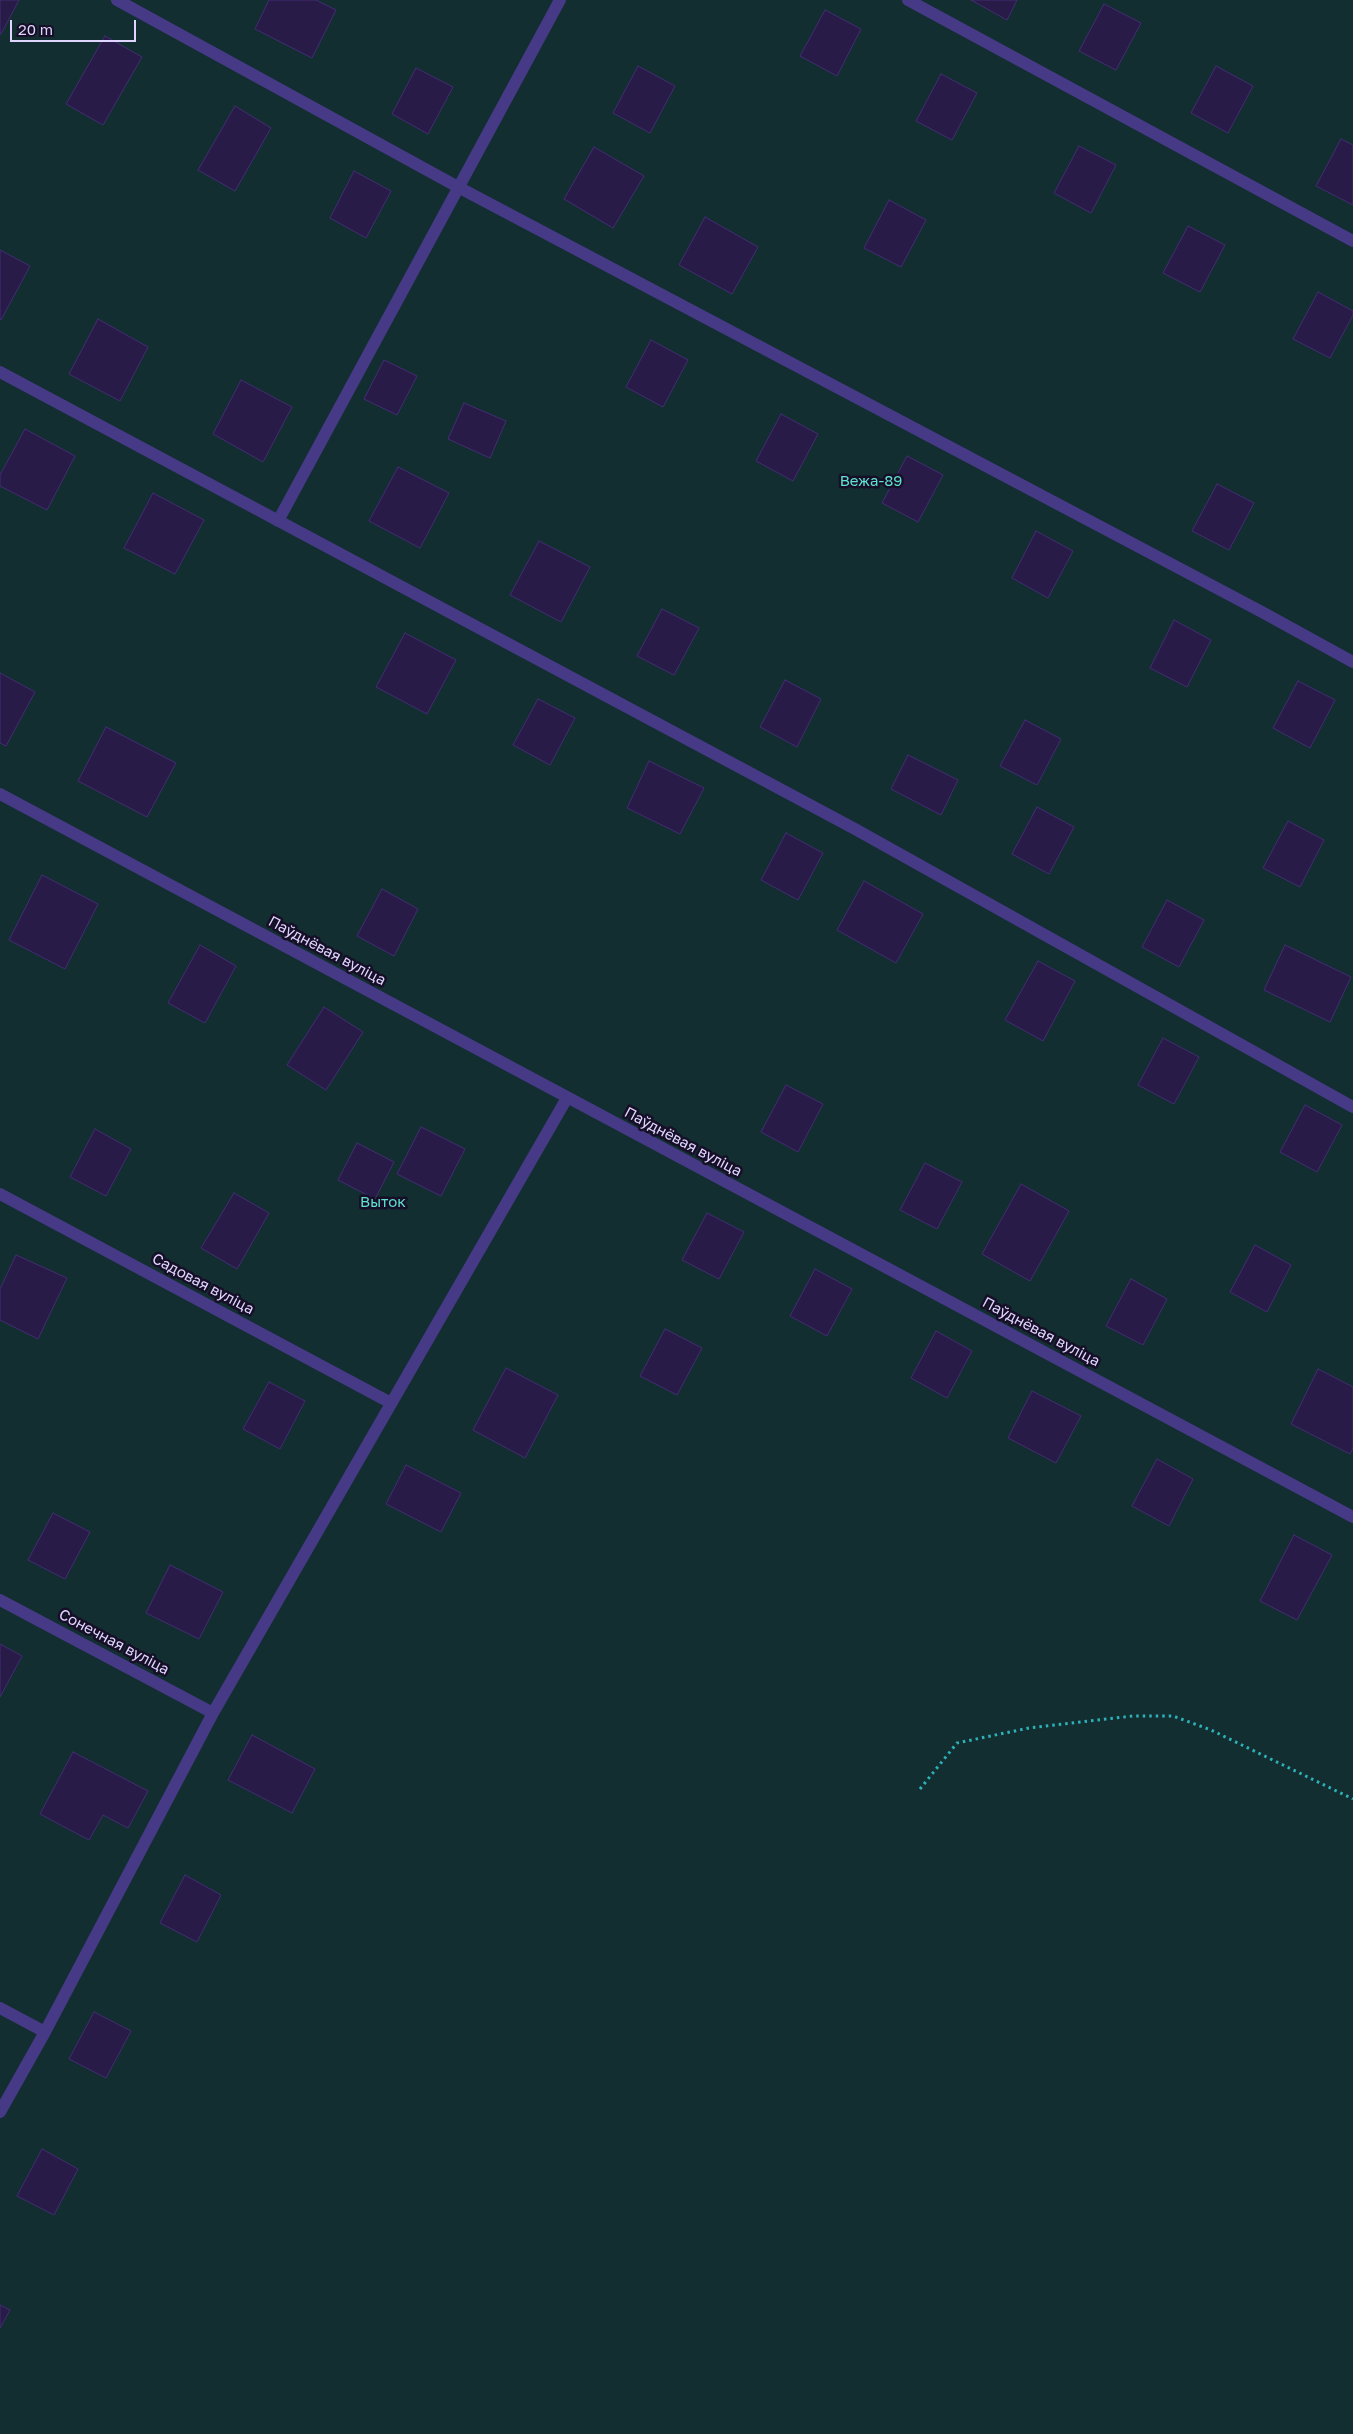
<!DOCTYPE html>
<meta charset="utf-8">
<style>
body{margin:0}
#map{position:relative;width:1353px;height:2434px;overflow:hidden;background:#160f27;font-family:"Golos Text",sans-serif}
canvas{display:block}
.scale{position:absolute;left:10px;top:20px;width:126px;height:22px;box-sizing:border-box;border:2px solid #dfd5ff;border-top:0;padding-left:6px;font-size:15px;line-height:18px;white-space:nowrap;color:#dfd5ff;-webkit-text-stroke:4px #160f27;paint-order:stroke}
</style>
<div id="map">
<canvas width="1353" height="2434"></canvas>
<div class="scale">20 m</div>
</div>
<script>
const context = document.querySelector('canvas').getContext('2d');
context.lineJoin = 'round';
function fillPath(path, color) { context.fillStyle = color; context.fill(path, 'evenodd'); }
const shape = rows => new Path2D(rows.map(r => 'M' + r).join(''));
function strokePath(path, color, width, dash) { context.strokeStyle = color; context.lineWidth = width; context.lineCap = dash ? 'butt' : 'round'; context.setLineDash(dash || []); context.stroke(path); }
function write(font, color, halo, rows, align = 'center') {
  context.font = font + ' "Golos Text",sans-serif'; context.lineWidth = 5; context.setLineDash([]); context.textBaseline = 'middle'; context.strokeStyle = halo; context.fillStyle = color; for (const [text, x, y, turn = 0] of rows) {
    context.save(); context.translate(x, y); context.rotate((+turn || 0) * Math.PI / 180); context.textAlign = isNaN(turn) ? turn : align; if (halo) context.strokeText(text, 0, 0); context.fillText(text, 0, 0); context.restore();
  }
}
const green = shape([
 [0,0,1353,0,1353,2434,0,2434]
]);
const building = shape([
 [0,0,19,0,1,34,0,34,0,0],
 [269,0,316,0,336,10,312,58,255,29,269,0],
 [971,0,1017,0,1007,20,971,0],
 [1104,4,1141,23,1116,70,1079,51,1104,4],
 [825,10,861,29,837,76,800,56,825,10],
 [105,36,142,57,103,125,66,104,105,36],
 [638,66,675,86,650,133,613,113,638,66],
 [1216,66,1253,86,1228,133,1191,113,1216,66],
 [416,68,453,87,428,134,392,114,416,68],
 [941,74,977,93,952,140,916,121,941,74],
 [235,106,271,128,235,191,198,170,235,106],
 [1341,139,1353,145,1353,205,1316,186,1341,139],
 [1079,146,1116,165,1091,213,1054,193,1079,146],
 [594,147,644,176,613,228,564,199,594,147],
 [354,171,391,191,366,238,330,218,354,171],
 [889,200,926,220,901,267,864,248,889,200],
 [705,217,758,247,732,294,679,265,705,217],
 [1188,226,1225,245,1200,292,1163,273,1188,226],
 [0,250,30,266,1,320,0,319,0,250],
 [1318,292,1353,311,1353,315,1330,358,1293,339,1318,292],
 [98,319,148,347,120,401,69,374,98,319],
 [651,340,688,360,663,407,626,387,651,340],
 [384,360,417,376,397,415,364,399,384,360],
 [241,380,292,407,263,462,213,434,241,380],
 [464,403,506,421,490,458,448,439,464,403],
 [781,414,818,434,793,481,756,461,781,414],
 [25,429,75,456,47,510,0,486,0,475,25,429],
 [907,456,943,475,918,522,882,503,907,456],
 [398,467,449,493,420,548,369,521,398,467],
 [1217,484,1254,503,1229,550,1192,531,1217,484],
 [153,493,204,520,175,574,124,548,153,493],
 [1036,531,1073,551,1048,598,1012,578,1036,531],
 [539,541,590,567,561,622,510,595,539,541],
 [662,609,699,628,674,675,637,656,662,609],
 [1174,620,1211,640,1187,687,1150,668,1174,620],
 [405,633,456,660,427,714,376,687,405,633],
 [0,673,35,692,6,746,0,743,0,673],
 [785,680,821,699,797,747,760,727,785,680],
 [1298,681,1335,700,1310,748,1273,728,1298,681],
 [538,699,575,718,550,765,513,745,538,699],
 [1025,720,1061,739,1037,785,1000,766,1025,720],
 [106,727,176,763,147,817,78,781,106,727],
 [908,755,958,780,941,815,891,789,908,755],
 [649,761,704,788,680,834,627,808,649,761],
 [1037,807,1074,827,1049,874,1012,854,1037,807],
 [1288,821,1324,840,1300,887,1263,868,1288,821],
 [786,833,823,853,798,900,761,880,786,833],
 [42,875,98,904,65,969,9,940,42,875],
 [864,881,923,914,896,963,837,930,864,881],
 [382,889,418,909,394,956,357,936,382,889],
 [1167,900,1204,920,1179,967,1142,947,1167,900],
 [200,945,236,966,205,1023,168,1003,200,945],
 [1285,945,1351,977,1330,1022,1264,990,1285,945],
 [1038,961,1075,981,1043,1041,1005,1020,1038,961],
 [324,1007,363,1032,326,1090,287,1065,324,1007],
 [1163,1038,1199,1057,1174,1104,1138,1085,1163,1038],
 [786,1085,823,1104,798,1152,761,1132,786,1085],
 [1305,1105,1342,1125,1317,1172,1280,1152,1305,1105],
 [421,1127,465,1149,441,1196,397,1174,421,1127],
 [95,1129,131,1149,106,1196,70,1177,95,1129],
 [357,1143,394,1162,375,1199,338,1180,357,1143],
 [925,1163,962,1182,937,1229,900,1210,925,1163],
 [1021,1184,1069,1211,1030,1281,982,1254,1021,1184],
 [234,1193,269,1213,237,1269,201,1248,234,1193],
 [707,1213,744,1232,719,1279,682,1260,707,1213],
 [1255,1245,1291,1265,1267,1312,1230,1292,1255,1245],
 [16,1255,67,1278,38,1339,0,1320,0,1289,16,1255],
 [815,1269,852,1289,827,1336,790,1316,815,1269],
 [1131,1279,1167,1299,1143,1345,1106,1326,1131,1279],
 [665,1329,702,1348,677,1395,640,1376,665,1329],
 [936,1331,972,1351,947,1398,911,1378,936,1331],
 [506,1368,558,1395,525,1458,473,1430,506,1368],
 [1318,1369,1353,1387,1353,1448,1350,1454,1291,1424,1318,1369],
 [269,1382,305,1401,280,1449,243,1429,269,1382],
 [1032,1391,1081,1416,1056,1463,1008,1438,1032,1391],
 [1157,1459,1193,1479,1169,1526,1132,1506,1157,1459],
 [406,1465,461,1493,441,1532,386,1504,406,1465],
 [53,1513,90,1532,65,1579,28,1560,53,1513],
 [1294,1535,1332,1555,1297,1620,1260,1601,1294,1535],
 [170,1565,223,1592,199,1639,146,1613,170,1565],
 [0,1644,22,1656,0,1697,0,1644],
 [252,1735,315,1769,292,1813,228,1780,252,1735],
 [73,1752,148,1791,128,1828,103,1815,89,1840,40,1814,73,1752],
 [185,1875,221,1895,197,1942,160,1923,185,1875],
 [94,2012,131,2031,106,2078,69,2059,94,2012],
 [42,2149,78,2169,54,2215,17,2196,42,2149],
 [0,2305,10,2310,0,2328,0,2305]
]);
const path = shape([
 [920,1789,957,1743,1029,1728,1133,1716,1173,1716,1211,1730,1353,1799]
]);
const minor = shape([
 [117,0,458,187,1262,612,1353,662],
 [908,0,1353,241],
 [0,372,855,829,1353,1107],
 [278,521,560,0],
 [0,794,1353,1517],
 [0,1194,391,1403],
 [0,1600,213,1713],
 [0,2008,45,2032],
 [0,2112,45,2032,213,1713,567,1098]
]);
const parkNames = [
 ["Вежа-89",871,481],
 ["Выток",383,1202]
];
const streetNames = [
 ["Паўднёвая вуліца",327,951,28],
 ["Паўднёвая вуліца",683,1142,28],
 ["Садовая вуліца",203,1284,28],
 ["Паўднёвая вуліца",1041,1332,28],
 ["Сонечная вуліца",114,1642,28]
];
fillPath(green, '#122e31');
fillPath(building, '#291b48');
strokePath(building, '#432c74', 1);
strokePath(path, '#2eb2ba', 3, [2.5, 4]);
strokePath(minor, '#463986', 12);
write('15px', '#5ee2d1', '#160f27', parkNames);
write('15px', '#dfd5ff', '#160f27', streetNames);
</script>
